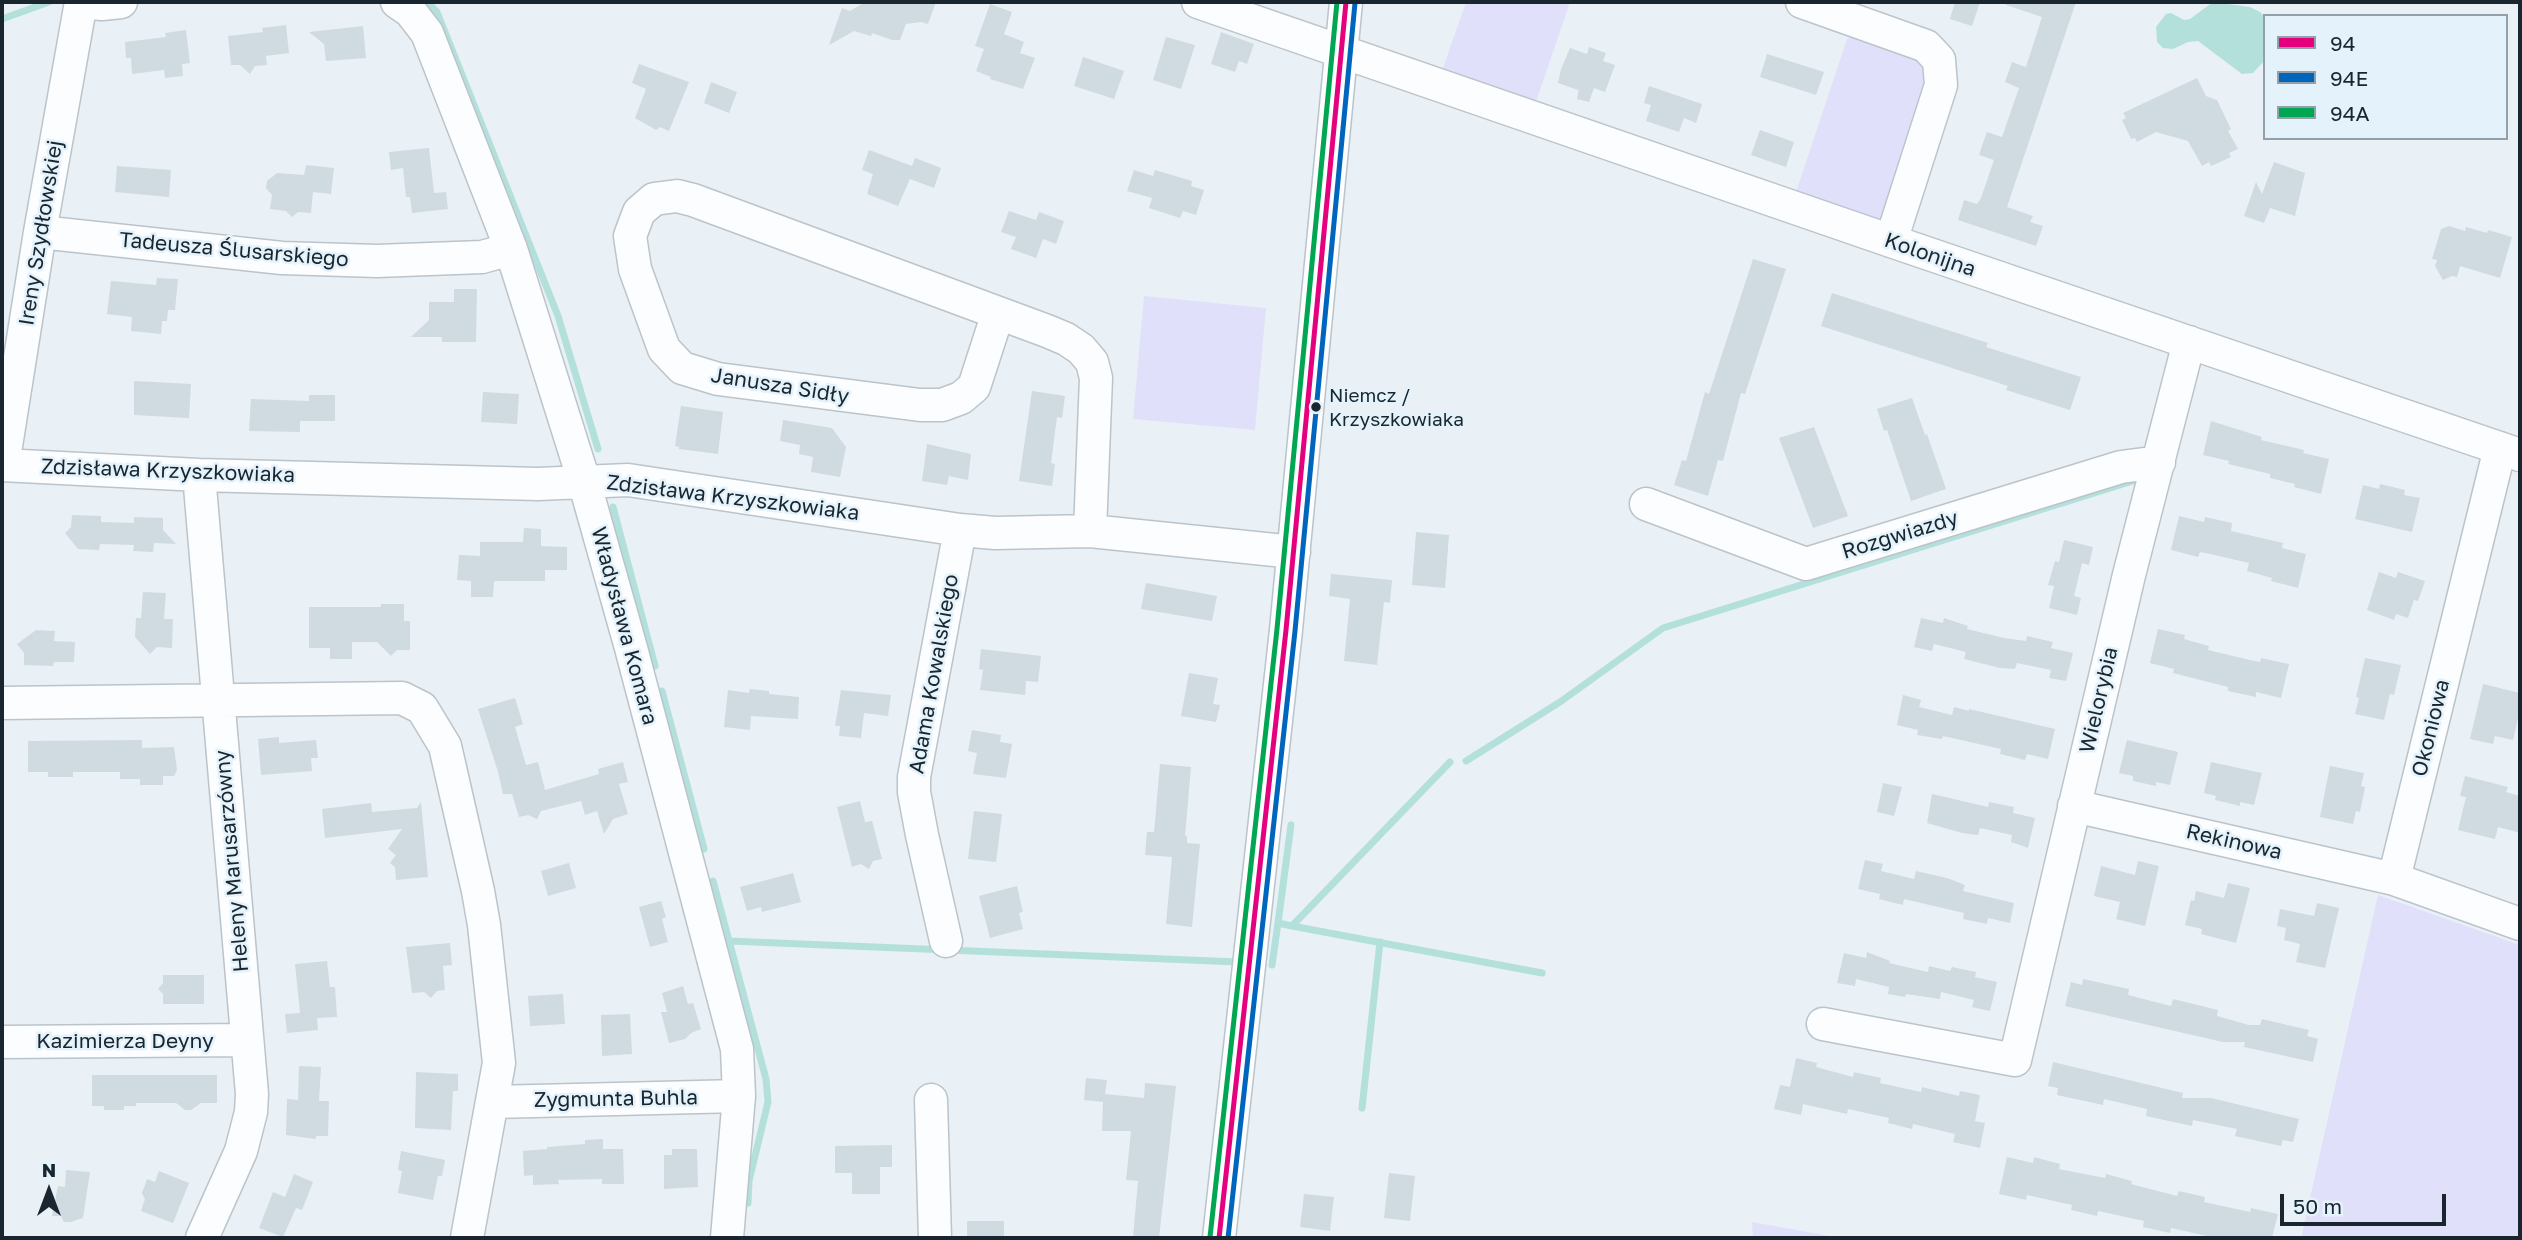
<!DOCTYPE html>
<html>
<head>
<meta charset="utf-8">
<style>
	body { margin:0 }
	#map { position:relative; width:2522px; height:1240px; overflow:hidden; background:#e9f1f6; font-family:"Golos Text",sans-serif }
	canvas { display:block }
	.frame { position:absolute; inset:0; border:4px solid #19262f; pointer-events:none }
	.legend { position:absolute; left:2263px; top:14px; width:245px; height:126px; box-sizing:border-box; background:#e4f2fb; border:2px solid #93a0a9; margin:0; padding:9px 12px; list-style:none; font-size:21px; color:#19262f }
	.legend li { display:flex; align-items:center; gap:14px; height:35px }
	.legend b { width:35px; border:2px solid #93a0a9 }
	.north { position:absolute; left:14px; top:1156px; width:70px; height:70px; -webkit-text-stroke:5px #e4f2fb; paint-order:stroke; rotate:0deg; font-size:19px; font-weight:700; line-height:28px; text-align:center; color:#19262f }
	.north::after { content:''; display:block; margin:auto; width:24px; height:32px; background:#19262f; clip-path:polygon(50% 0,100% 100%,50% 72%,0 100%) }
	.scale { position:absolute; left:2280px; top:1194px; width:166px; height:32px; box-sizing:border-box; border:4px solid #19262f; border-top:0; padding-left:9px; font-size:21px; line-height:24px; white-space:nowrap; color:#19262f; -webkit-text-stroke:5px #e4f2fb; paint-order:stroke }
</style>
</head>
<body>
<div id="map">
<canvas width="2522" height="1240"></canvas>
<div class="frame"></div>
<ul class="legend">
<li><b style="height:9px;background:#e5007d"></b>94</li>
<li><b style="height:9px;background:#0065bd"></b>94E</li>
<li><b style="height:9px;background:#00a651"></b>94A</li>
</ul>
<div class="north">N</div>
<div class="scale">50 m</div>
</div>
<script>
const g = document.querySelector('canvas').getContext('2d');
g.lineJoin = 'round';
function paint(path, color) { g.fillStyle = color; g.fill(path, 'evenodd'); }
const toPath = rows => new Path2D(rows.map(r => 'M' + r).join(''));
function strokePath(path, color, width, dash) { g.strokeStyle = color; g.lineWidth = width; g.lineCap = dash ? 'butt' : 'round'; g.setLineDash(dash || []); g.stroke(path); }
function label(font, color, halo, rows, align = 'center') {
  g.font = font + ' "Golos Text",sans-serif'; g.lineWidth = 5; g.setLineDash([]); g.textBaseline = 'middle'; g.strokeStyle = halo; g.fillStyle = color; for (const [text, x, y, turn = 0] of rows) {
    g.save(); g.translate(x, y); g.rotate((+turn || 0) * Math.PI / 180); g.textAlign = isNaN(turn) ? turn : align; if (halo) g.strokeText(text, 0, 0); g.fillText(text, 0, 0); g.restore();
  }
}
const green = toPath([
	[1466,2,1570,2,1536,102,1442,71],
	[1855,35,1919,57,1929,71,1887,219,1880,221,1796,192,1847,39],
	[1144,296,1266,308,1255,430,1133,419],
	[2378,895,2520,945,2520,1238,2301,1238],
	[1752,1222,1841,1238,1753,1238]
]);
const water = toPath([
	[2213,2,2250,7,2260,12,2265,17,2265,60,2253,73,2242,74,2198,41,2188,42,2173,49,2163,48,2157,42,2156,27,2166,14,2171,13,2184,20,2190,19]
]);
const stream = toPath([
	[427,2,437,12,558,316,598,449],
	[2,19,49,2],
	[613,507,655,666],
	[662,691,704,849],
	[1466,761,1560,702,1663,628,2136,480],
	[713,881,766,1079,768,1102,749,1181,748,1203],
	[1278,923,1291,825],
	[1292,926,1542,973],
	[729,941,1238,962],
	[1272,965,1278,923,1292,926,1450,762],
	[1362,1108,1380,942]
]);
const building = toPath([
	[865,2,936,2,928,24,921,22,906,24,900,40,892,40,872,33,871,36,854,31,829,45,842,8,850,11],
	[1955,2,1980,2,1972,26,1950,19],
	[2006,2,2076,2,2007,207,2033,216,2030,222,2043,226,2036,246,1958,220,1964,200,1977,204,1981,198,1994,160,1979,155,1983,143,1987,132,2002,137,2019,88,2005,82,2012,62,2026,67,2042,17,2006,5],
	[990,4,1012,12,1004,34,1024,42,1020,53,1035,58,1023,89,990,79,991,77,976,71,984,49,975,46],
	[286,25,289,53,266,56,267,65,255,66,250,74,240,65,231,65,228,36,263,32,262,28],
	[363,26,366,58,326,61,324,44,309,32],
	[186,30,190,63,182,64,183,76,165,78,164,70,132,74,131,58,126,58,125,42,166,37,165,33],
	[1221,32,1254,44,1247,64,1239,61,1235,72,1211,64],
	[1166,37,1195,45,1181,89,1153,80],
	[1589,47,1606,53,1603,61,1615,65,1605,92,1594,88,1589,102,1577,99,1579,87,1578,90,1558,83,1561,69,1570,48,1587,54],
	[1767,54,1824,72,1816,95,1760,77],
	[1083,57,1124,71,1114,99,1074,86],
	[639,64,689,82,669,131,660,127,656,130,635,118,646,89,632,83],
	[2197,78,2206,96,2217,100,2231,129,2228,131,2238,149,2229,153,2231,157,2211,166,2209,162,2202,166,2188,141,2156,132,2137,142,2135,138,2131,139,2122,120,2126,118,2123,113],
	[711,82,737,92,729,113,704,103],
	[1649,86,1702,104,1696,123,1684,118,1679,132,1646,121,1651,105,1644,103],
	[1760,130,1794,142,1786,167,1751,155],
	[429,148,434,193,446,192,448,209,412,213,410,197,406,197,403,168,391,170,389,152],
	[869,150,912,166,915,158,941,168,934,188,910,179,898,206,867,194,873,174,862,170],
	[2274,162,2305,173,2295,216,2270,208,2264,223,2244,216,2256,182,2262,194],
	[306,165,334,168,331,194,313,192,311,213,298,212,292,217,286,211,270,209,272,195,266,188,267,181,277,173,304,175],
	[117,166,171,170,169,197,115,192],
	[1134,170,1153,176,1155,170,1192,181,1191,186,1204,190,1196,215,1183,211,1180,218,1149,208,1152,198,1127,191],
	[1009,211,1036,220,1039,212,1064,221,1056,244,1043,239,1036,258,1011,249,1016,237,1001,232],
	[2449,226,2465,231,2466,227,2487,233,2488,230,2512,237,2500,278,2460,266,2457,277,2452,276,2443,280,2435,266,2437,260,2432,259,2441,229],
	[1753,259,1786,269,1745,394,1741,393,1723,461,1718,460,1708,496,1674,485,1682,460,1686,461,1705,392,1709,394],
	[157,278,178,279,175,310,168,310,167,321,162,321,161,334,131,331,132,317,107,314,111,281,156,285],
	[454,289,477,289,476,342,442,342,442,337,411,337,429,320,429,302,454,302],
	[1832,293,1988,343,1986,347,2081,377,2070,410,2006,390,2008,386,1821,326],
	[134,381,191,384,189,418,134,415],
	[1032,391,1065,396,1062,418,1057,417,1051,463,1055,464,1052,486,1019,481],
	[483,392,519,394,517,424,481,422],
	[309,395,335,395,335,421,300,421,300,432,249,431,251,399,309,401],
	[1912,398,1925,435,1927,434,1946,489,1911,501,1887,430,1884,431,1877,409],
	[681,406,723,412,718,454,679,449,679,447,675,446],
	[783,420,832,428,846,447,840,477,811,472,813,457,799,454,800,445,780,441],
	[2211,421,2262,437,2261,440,2304,450,2303,453,2329,459,2321,494,2294,487,2295,484,2270,478,2270,474,2228,464,2229,461,2203,455],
	[1814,427,1848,516,1813,528,1779,438],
	[927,444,971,454,968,480,949,476,947,485,922,481],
	[2380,484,2405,490,2404,495,2420,498,2412,532,2355,519,2363,485,2379,489],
	[72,515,101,516,101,522,134,523,134,517,163,518,163,530,176,544,154,543,153,552,133,551,134,545,100,544,99,550,78,549,65,533,71,527],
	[2179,516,2204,522,2205,517,2232,523,2231,531,2283,543,2282,548,2306,554,2298,588,2271,581,2272,578,2247,571,2249,563,2210,554,2200,552,2198,557,2171,550],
	[524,528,541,529,541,546,567,547,567,570,545,570,545,581,496,581,494,582,493,597,471,597,471,581,457,580,459,555,480,556,480,542,523,542],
	[1416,532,1449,535,1445,588,1412,585],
	[2064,540,2093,547,2089,565,2082,563,2074,596,2081,598,2077,615,2049,608,2054,586,2048,585,2055,561,2059,562],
	[2379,572,2396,578,2398,572,2425,581,2418,601,2414,600,2408,618,2396,614,2394,620,2367,610],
	[1331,574,1392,580,1390,603,1384,602,1377,665,1344,661,1350,599,1329,596],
	[1146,583,1217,596,1212,621,1141,609],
	[143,592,166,593,164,619,173,619,172,648,157,647,150,654,135,637,136,618,141,618],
	[381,604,404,604,404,621,410,621,410,650,397,650,391,656,377,642,352,642,352,659,330,659,330,648,309,648,309,607,381,607],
	[1921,618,1943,623,1944,618,1968,626,1967,629,2004,638,2026,641,2027,636,2053,642,2051,648,2073,653,2066,681,2049,678,2051,670,2017,663,2015,669,2000,668,1964,659,1966,652,1934,644,1932,651,1914,647],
	[2158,629,2185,635,2184,639,2209,646,2208,650,2250,660,2260,662,2261,658,2289,664,2281,698,2256,692,2256,697,2228,691,2228,687,2173,673,2174,669,2150,663],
	[36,630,55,631,54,641,75,642,74,662,54,662,53,666,24,665,24,653,17,644],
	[981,649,1041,656,1038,682,1026,681,1025,695,980,690,983,670,979,669],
	[2365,658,2401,665,2394,695,2390,694,2384,720,2355,714,2359,698,2356,697],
	[1189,673,1218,678,1213,704,1220,705,1216,722,1181,716],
	[2483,684,2520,693,2520,719,2518,718,2513,740,2495,736,2493,744,2470,739],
	[750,689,769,691,769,694,799,697,798,719,751,716,750,730,724,727,728,690,749,693],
	[841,690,891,695,888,716,864,713,861,738,839,736,840,726,835,726],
	[1903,695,1921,700,1919,707,1952,715,1954,707,1969,711,1969,709,2055,729,2048,759,2027,754,2025,760,2000,754,2001,749,1943,736,1942,739,1917,735,1918,730,1897,725],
	[515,698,523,724,515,727,526,765,538,762,545,790,599,774,598,769,623,762,628,782,619,784,628,814,613,819,604,834,597,811,585,815,581,801,541,811,537,819,528,815,519,817,512,794,503,794,498,772,478,709],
	[972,730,1001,735,1000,742,1012,744,1006,778,973,774,977,753,968,751],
	[279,737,279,743,316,740,318,758,311,758,312,771,261,775,258,739],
	[142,740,142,748,174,747,177,770,174,776,163,776,163,785,140,785,140,779,120,779,120,772,73,772,73,777,48,777,48,772,28,772,28,741],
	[2127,740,2178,752,2170,785,2156,782,2156,786,2133,781,2133,776,2119,773],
	[2211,762,2262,773,2254,805,2240,802,2240,806,2228,803,2215,800,2216,796,2204,793],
	[1160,764,1191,767,1185,836,1187,836,1187,843,1200,844,1192,927,1166,924,1172,857,1145,855,1147,832,1154,832],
	[2330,766,2364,773,2361,786,2365,787,2360,812,2356,811,2353,824,2320,817],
	[2465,776,2508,787,2506,792,2520,796,2520,833,2498,827,2495,839,2458,830,2466,797,2460,796],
	[1883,783,1902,787,1894,816,1877,812],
	[1932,794,1988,807,1989,802,2014,807,2013,813,2035,818,2028,848,2011,842,2012,835,1980,828,1978,835,1962,833,1927,823],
	[860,801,865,822,872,821,882,859,873,861,869,869,861,864,852,867,837,807],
	[421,802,428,877,396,880,395,867,390,863,396,855,388,849,402,829,325,838,322,809,371,803,372,812,417,808],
	[974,811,1002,814,996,862,968,859],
	[1865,860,1883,864,1881,871,1914,879,1916,871,1947,878,1965,885,1963,891,2014,903,2010,923,1988,918,1987,924,1963,919,1964,913,1904,899,1903,905,1879,899,1880,894,1858,889],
	[2138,861,2159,866,2145,926,2116,919,2120,902,2094,896,2101,866,2135,875],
	[569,863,576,888,548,896,541,871],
	[793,873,801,902,762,912,761,907,747,911,740,887],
	[2228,883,2250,888,2236,943,2201,934,2202,929,2185,925,2191,900,2194,901,2196,891,2224,898],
	[1017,886,1023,912,1019,913,1023,929,990,938,979,896],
	[661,901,666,917,662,919,668,942,650,947,639,907],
	[2317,903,2339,908,2325,968,2296,962,2300,944,2284,940,2286,928,2277,926,2280,909,2314,916],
	[450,943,452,965,443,966,445,990,437,991,431,998,424,992,412,993,406,947],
	[1867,952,1890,961,1889,963,1928,972,1929,966,1950,971,1952,967,1976,972,1975,977,1997,982,1990,1011,1972,1007,1974,1000,1941,992,1940,999,1906,994,1905,997,1888,994,1889,987,1856,979,1855,986,1837,983,1844,953,1866,958],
	[327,961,330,987,335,987,337,1017,317,1018,318,1030,287,1033,285,1014,300,1013,295,964],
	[163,975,204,975,204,1004,163,1004,163,994,158,989,163,983],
	[2083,979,2129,989,2128,995,2171,1006,2173,999,2218,1010,2217,1016,2249,1025,2260,1025,2262,1019,2309,1030,2307,1036,2318,1039,2313,1062,2244,1047,2245,1042,2223,1042,2065,1006,2071,982,2082,985],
	[683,986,688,1004,693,1003,701,1029,691,1033,685,1039,669,1043,661,1012,667,1012,662,993],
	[563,994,565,1024,530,1026,528,996],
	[630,1014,632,1054,602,1056,601,1015],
	[1796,1058,1817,1063,1816,1067,1853,1077,1854,1072,1881,1078,1880,1083,1921,1092,1922,1087,1959,1096,1960,1091,1980,1095,1975,1121,1985,1123,1980,1148,1953,1142,1955,1134,1913,1124,1912,1129,1888,1123,1889,1118,1848,1109,1847,1114,1803,1104,1801,1115,1774,1109,1780,1085,1790,1087],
	[2053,1062,2183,1093,2182,1098,2211,1098,2299,1119,2293,1142,2283,1140,2281,1146,2235,1136,2237,1129,2193,1120,2192,1126,2146,1116,2147,1109,2104,1099,2103,1105,2057,1095,2058,1088,2048,1086],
	[299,1066,321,1067,319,1101,329,1101,328,1136,316,1136,316,1139,286,1135,287,1099,298,1100],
	[416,1072,458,1074,458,1091,453,1091,451,1130,415,1128],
	[92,1075,217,1075,217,1103,201,1103,191,1110,185,1110,176,1103,136,1103,136,1106,124,1106,124,1110,104,1110,104,1106,92,1106],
	[1086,1078,1107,1080,1105,1094,1144,1098,1145,1083,1176,1086,1159,1238,1133,1238,1138,1181,1126,1180,1131,1131,1102,1131,1103,1102,1084,1100],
	[603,1139,603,1149,623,1149,624,1184,602,1184,602,1179,558,1180,559,1184,533,1185,533,1175,524,1176,523,1151,547,1149,547,1147,585,1144,585,1140],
	[892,1145,892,1167,880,1167,880,1194,852,1194,852,1173,835,1173,835,1146],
	[672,1149,697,1149,698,1187,664,1189,664,1155,672,1155],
	[401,1151,445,1160,442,1176,438,1176,433,1200,398,1193,402,1171,398,1170],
	[2007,1157,2033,1163,2034,1157,2060,1164,2059,1169,2105,1178,2106,1174,2132,1181,2131,1184,2177,1196,2179,1191,2205,1197,2204,1202,2250,1212,2251,1208,2278,1214,2272,1238,2216,1238,2171,1228,2170,1233,2143,1227,2144,1221,2098,1211,2097,1216,2071,1210,2072,1205,2027,1195,2026,1200,1999,1194],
	[66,1170,90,1172,83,1218,71,1222,64,1222,61,1216,52,1216,58,1186,65,1187],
	[159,1171,189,1183,173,1223,141,1211,145,1199,142,1193,147,1179,155,1182],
	[1389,1173,1415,1176,1410,1221,1384,1218],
	[294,1174,313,1182,302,1210,296,1208,283,1237,259,1228,273,1192,285,1197],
	[1304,1194,1334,1197,1330,1231,1300,1227],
	[967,1221,1004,1221,1004,1238,967,1238]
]);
const minor = toPath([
	[84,2,102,4,121,2],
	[397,2,410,11,427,33,511,249,584,481,631,648,737,1049,739,1096,727,1238],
	[1198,2,1891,241,2520,455],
	[1802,2,1926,46,1939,60,1941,85,1891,241],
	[40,232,282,258,377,261,482,257,511,249],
	[998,313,974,387,961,398,942,405,920,405,718,379,682,368,664,349,635,269,630,236,639,212,654,199,677,196,693,200,1047,331,1066,339,1081,349,1092,362,1096,378,1090,531],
	[2500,448,2394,879,2520,924],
	[2,465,199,475,538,484,628,480,960,530,995,533,1090,531,1294,552],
	[3,465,40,232,81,2],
	[199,475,252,1094,251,1112,241,1151,202,1238],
	[1646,504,1806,564,2121,467,2159,462],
	[2,703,402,698,422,708,445,746,478,891,484,925,499,1063,467,1238],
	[2074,806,2394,879],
	[946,941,922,835,914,792,914,777,960,530],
	[1823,1024,2015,1060,2129,575,2189,342],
	[2,1042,247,1040],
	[931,1100,935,1238],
	[493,1102,739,1096],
	[1219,1238,1286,630,1346,2]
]);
const bus1 = toPath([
	[1219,1238,1286,630,1346,2]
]);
const bus2 = toPath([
	[1228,1238,1295,631,1355,3]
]);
const bus3 = toPath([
	[1210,1237,1277,629,1337,2]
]);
const markers = [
	[1316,407,6,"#19262f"]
];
const busNames = [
	["Niemcz /",1329,396],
	["Krzyszkowiaka",1329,420]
];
const streetNames = [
	["Ireny Szydłowskiej",41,233,-81],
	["Tadeusza Ślusarskiego",234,250,5],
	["Kolonijna",1930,255,19],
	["Janusza Sidły",780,386,9],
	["Zdzisława Krzyszkowiaka",168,471,2],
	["Zdzisława Krzyszkowiaka",733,498,7],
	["Rozgwiazdy",1900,535,-17],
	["Władysława Komara",624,626,75],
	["Adama Kowalskiego",934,674,-80],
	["Wielorybia",2099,700,-77],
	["Okoniowa",2431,728,-76],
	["Rekinowa",2234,842,13],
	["Heleny Marusarzówny",232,861,-95],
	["Kazimierza Deyny",125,1041],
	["Zygmunta Buhla",616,1099,-1]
];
paint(green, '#e1e0fa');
paint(water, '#b4e0db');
strokePath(stream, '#b4e0db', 7);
paint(building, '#cfdbe0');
strokePath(minor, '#bbc4cb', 35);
strokePath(minor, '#fcfdfe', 32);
strokePath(bus1, '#e5007d', 5);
strokePath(bus2, '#0065bd', 5);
strokePath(bus3, '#00a651', 5);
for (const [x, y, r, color] of markers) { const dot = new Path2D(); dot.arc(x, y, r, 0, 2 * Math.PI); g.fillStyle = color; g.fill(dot); strokePath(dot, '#e4f2fb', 2.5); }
label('19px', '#19262f', '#e4f2fb', busNames, 'left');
label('21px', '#19262f', '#e4f2fb', streetNames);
</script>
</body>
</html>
